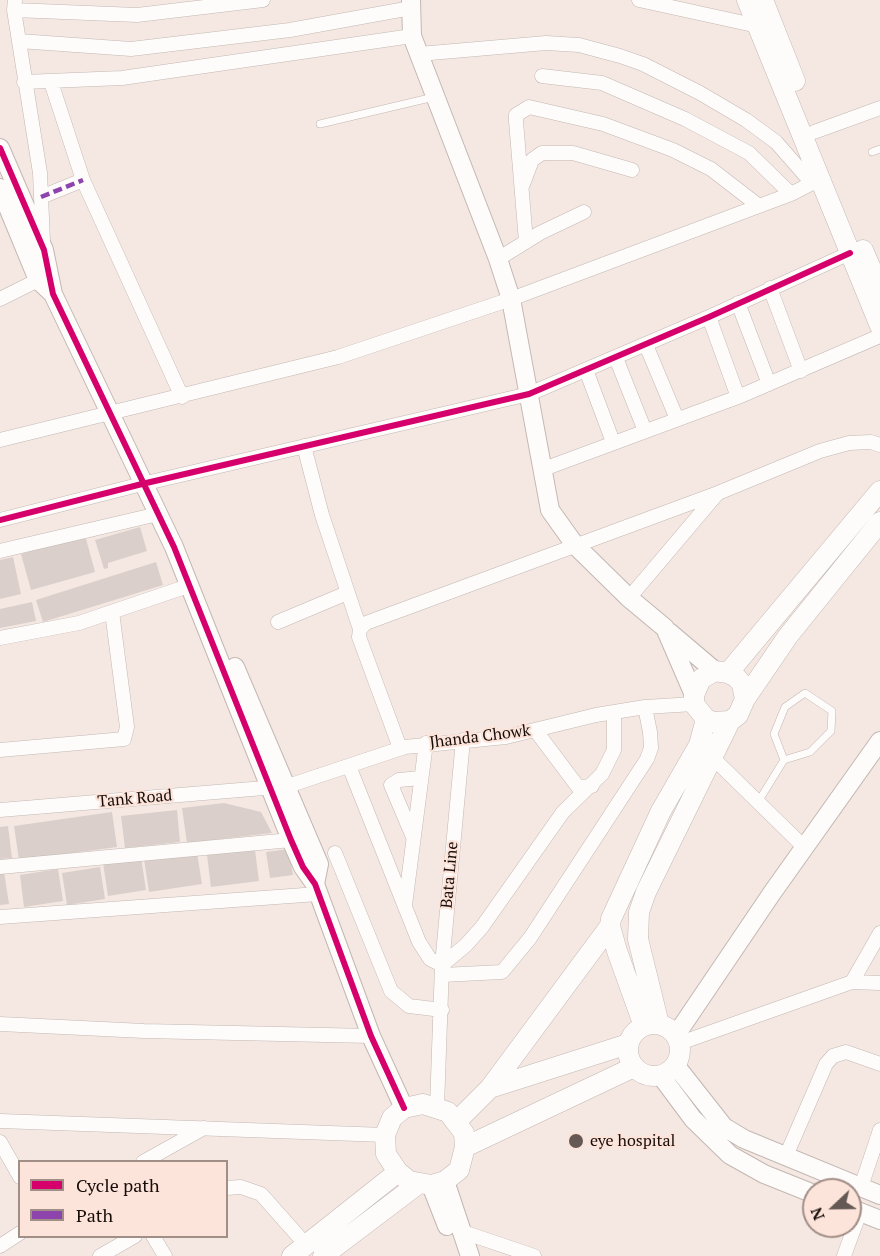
<!DOCTYPE html>
<html>
<head>
<meta charset="utf-8">
<style>
	body { margin:0 }
	#map { position:relative; width:880px; height:1256px; overflow:hidden; background:#f5e8e2; font-family:"PT Serif",serif }
	canvas { display:block }
	.legend { position:absolute; left:18px; top:1160px; width:210px; height:78px; box-sizing:border-box; background:#fde4da; border:2px solid #a18e86; margin:0; padding:8px 10px; list-style:none; font-size:18px; color:#160c08 }
	.legend li { display:flex; align-items:center; gap:12px; height:30px }
	.legend b { width:30px; border:2px solid #a18e86 }
	.north { position:absolute; left:802px; top:1178px; width:60px; height:60px; box-sizing:border-box; background:#fde4da; border:2px solid #a18e86; border-radius:50%; rotate:248deg; font-size:16px; font-weight:700; line-height:24px; text-align:center; color:#160c08 }
	.north::after { content:''; display:block; margin:auto; width:21px; height:27px; background:#645954; clip-path:polygon(50% 0,100% 100%,50% 72%,0 100%) }
</style>
</head>
<body>
<div id="map">
<canvas width="880" height="1256"></canvas>
<ul class="legend">
<li><b style="height:8px;background:#d6006c"></b>Cycle path</li>
<li><b style="height:8px;background:#8e44ad"></b>Path</li>
</ul>
<div class="north">N</div>
</div>
<script>
const g = document.querySelector('canvas').getContext('2d');
g.lineJoin = 'round';
function paint(path, color) { g.fillStyle = color; g.fill(path, 'evenodd'); }
const toPath = rows => new Path2D(rows.map(r => 'M' + r).join(''));
function strokePath(path, color, width, dash) { g.strokeStyle = color; g.lineWidth = width; g.lineCap = dash ? 'butt' : 'round'; g.setLineDash(dash || []); g.stroke(path); }
function label(font, color, halo, rows, align = 'center') {
  g.font = font + ' "PT Serif",serif'; g.lineWidth = 4.5; g.setLineDash([]); g.textBaseline = 'middle'; g.strokeStyle = halo; g.fillStyle = color; for (const [text, x, y, turn = 0] of rows) {
    g.save(); g.translate(x, y); g.rotate((+turn || 0) * Math.PI / 180); g.textAlign = isNaN(turn) ? turn : align; if (halo) g.strokeText(text, 0, 0); g.fillText(text, 0, 0); g.restore();
  }
}
const building = toPath([
	[140,527,147,551,108,563,108,568,104,569,95,540],
	[85,535,95,572,31,590,21,554],
	[13,557,21,594,0,599,0,560],
	[156,562,163,585,43,622,36,600],
	[32,602,36,621,0,628,0,609],
	[224,803,261,812,272,833,187,843,182,808],
	[177,810,180,842,125,848,121,816],
	[112,812,117,847,19,860,14,826],
	[8,826,12,858,0,859,0,827],
	[289,849,293,875,270,878,266,852],
	[255,850,259,881,211,887,207,855],
	[197,853,202,884,149,892,144,859],
	[141,857,146,890,108,896,103,863],
	[100,867,105,899,67,905,62,873],
	[58,869,63,901,24,907,20,875],
	[0,872,4,872,9,904,0,905]
]);
const service = toPath([
	[320,124,434,97],
	[872,152,880,149],
	[758,802,784,760,774,734,785,707,805,693,832,711,831,731,810,752,784,760]
]);
const minor = toPath([
	[15,0,14,10,40,173,43,242],
	[639,0,758,26],
	[14,10,137,15,263,0],
	[19,41,131,49,290,30,411,8],
	[419,54,546,43,579,45,620,56,643,64,700,93,746,120,776,142,811,182],
	[542,76,602,83,685,119,749,153,791,194],
	[24,82,122,78,412,36],
	[51,82,83,180,182,397],
	[814,132,880,108],
	[523,184,532,160,542,153,573,153,632,170],
	[41,197,83,180],
	[526,242,516,121,516,115,529,107,603,124,673,150,711,169,759,206],
	[498,259,540,233,584,212],
	[770,288,801,371],
	[0,299,38,280],
	[738,303,769,384],
	[709,317,738,397],
	[646,345,677,419],
	[616,358,645,431],
	[586,370,613,442],
	[0,440,338,357,511,299,791,194,820,179],
	[304,446,322,515,360,629],
	[541,470,738,397,880,336],
	[0,520,142,484,529,394,709,317,850,253],
	[0,551,158,514],
	[629,598,717,494],
	[278,622,347,593],
	[0,638,79,623,188,586],
	[536,731,578,787,592,786],
	[400,748,359,637,360,629,366,623,718,493,820,451,849,443,871,442,880,445],
	[0,750,124,739,127,727,112,612],
	[713,758,804,847],
	[349,766,419,942,430,959,442,965,466,945,482,927,563,812,602,774,614,750,614,712],
	[0,810,288,786,405,747,506,737,596,715,645,707,694,704],
	[413,837,391,785,399,780,421,778],
	[335,853,391,991,409,1006,442,1010],
	[0,867,291,840],
	[405,905,426,743],
	[0,917,318,894],
	[442,975,502,972,530,938,647,759,651,748,650,732,645,707],
	[852,982,880,933],
	[0,1024,144,1031,371,1036],
	[680,1043,852,982,880,983],
	[437,1107,442,965,463,740],
	[0,1121,385,1135],
	[0,1142,20,1177],
	[786,1156,826,1064,833,1056,846,1052,880,1064],
	[143,1162,204,1128],
	[861,1187,880,1130],
	[226,1188,241,1187,261,1194,307,1246],
	[460,1231,534,1256],
	[153,1236,165,1256],
	[0,1246,20,1233],
	[100,1256,135,1236],
	[844,1256,860,1212]
]);
const tertiary = toPath([
	[411,0,412,36,498,259,511,299,550,510,575,545,629,598,665,628,694,695],
	[0,148,44,250,53,294,174,547,291,840,303,867,315,884,371,1036,404,1108],
	[0,188,38,280,53,294],
	[669,632,715,671],
	[235,667,319,864,315,884],
	[676,1035,772,893,880,741],
	[676,1066,724,1127,744,1139,880,1195],
	[661,1076,693,1119,730,1155,764,1174,814,1194],
	[445,1181,470,1256],
	[431,1185,447,1226],
	[850,1208,880,1220]
]);
const secondary = toPath([
	[747,0,880,326],
	[763,0,795,81],
	[863,250,880,289],
	[728,673,880,491],
	[745,699,742,684,736,677,728,673,715,671,701,679,694,695,694,704,706,719,713,722,730,721,738,715,745,699,788,636,880,522],
	'628 1050a26 26 0 1 1 52 0a26 26 0 1 1-52 0Z',
	[659,1024,638,939,639,912,646,892,730,721],
	[644,1026,617,951,610,926,611,919,661,811,699,745,706,719],
	[490,1088,610,926],
	[423,1104,448,1112,464,1133,465,1147,459,1170,445,1181,431,1185,409,1181,398,1172,386,1154,385,1135,392,1118,404,1108,423,1104],
	[457,1121,490,1088,628,1044],
	[465,1147,634,1067],
	[292,1256,398,1172],
	[323,1256,418,1184]
]);
const quiet = toPath([
	[41,197,83,180]
]);
const cycleway = toPath([
	[0,148,44,250,53,294,174,547,291,840,303,867,315,884,371,1036,404,1108],
	[0,520,142,484,529,394,709,317,850,253]
]);
const markers = [
	[576,1141,8,"#645954"]
];
const streetNames = [
	["Jhanda Chowk",480,737,-7],
	["Tank Road",135,799,-5],
	["Bata Line",450,875,-85]
];
const poiNames = [
	["eye hospital",590,1141]
];
paint(building, '#dacfca');
strokePath(service, '#c2b7b2', 8);
strokePath(minor, '#c2b7b2', 15);
strokePath(tertiary, '#c2b7b2', 20);
strokePath(secondary, '#c2b7b2', 21);
strokePath(service, '#fefcfb', 7);
strokePath(minor, '#fefcfb', 14);
strokePath(tertiary, '#fefcfb', 18);
strokePath(secondary, '#fefcfb', 20);
strokePath(quiet, '#8e44ad', 4.5, [9, 4.5]);
strokePath(cycleway, '#d6006c', 6);
for (const [x, y, r, color] of markers) { const dot = new Path2D(); dot.arc(x, y, r, 0, 2 * Math.PI); g.fillStyle = color; g.fill(dot); strokePath(dot, '#fde4da', 2); }
label('16px', '#160c08', '#fde4da', streetNames);
label('16px', '#160c08', '#fde4da', poiNames, 'left');
</script>
</body>
</html>
